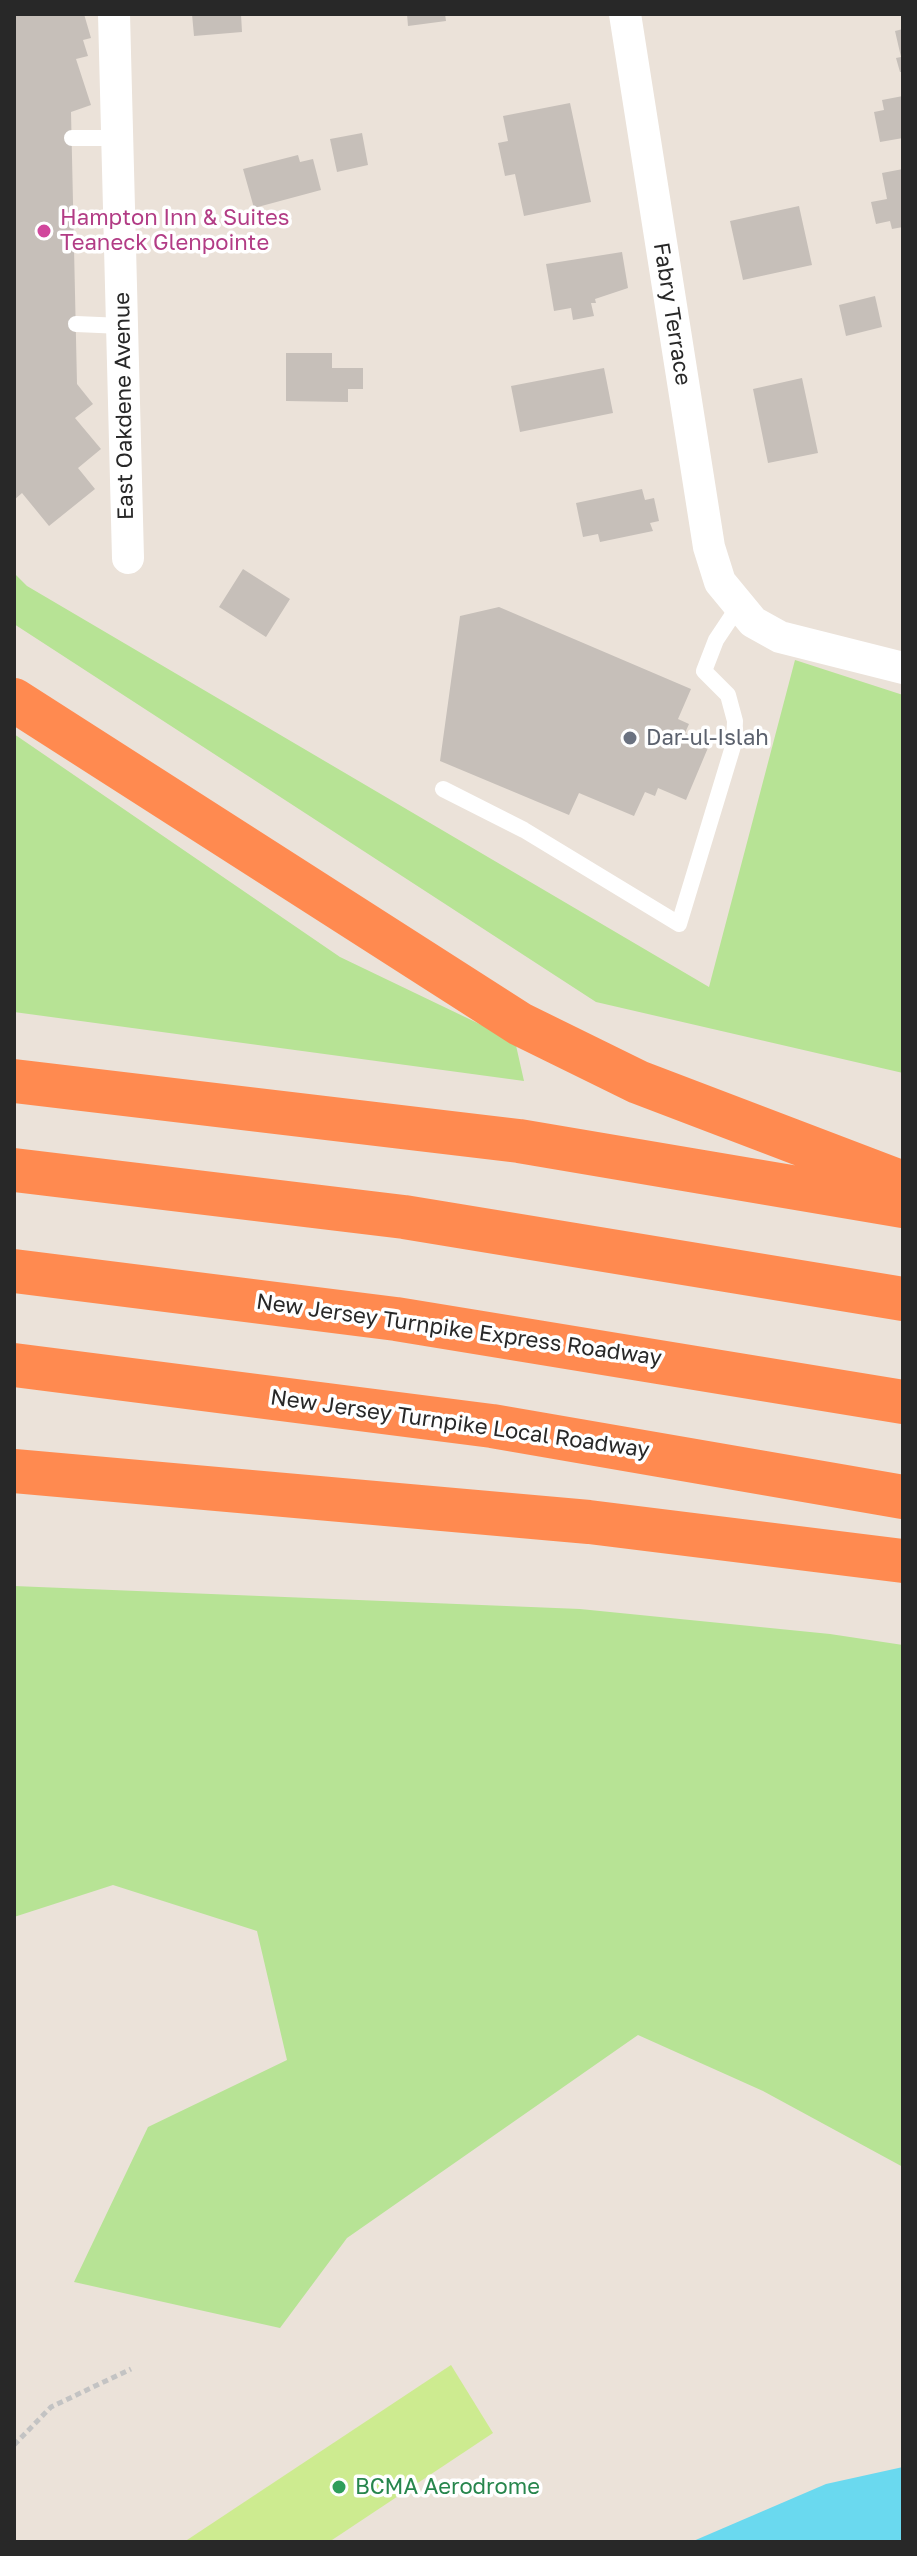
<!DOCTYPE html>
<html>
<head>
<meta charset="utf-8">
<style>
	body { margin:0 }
	#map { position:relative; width:917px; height:2556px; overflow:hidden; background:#ebe2d9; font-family:"Golos Text",sans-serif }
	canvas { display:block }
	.frame { position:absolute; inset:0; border:16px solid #282828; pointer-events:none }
</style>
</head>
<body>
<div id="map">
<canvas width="917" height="2556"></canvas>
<div class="frame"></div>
</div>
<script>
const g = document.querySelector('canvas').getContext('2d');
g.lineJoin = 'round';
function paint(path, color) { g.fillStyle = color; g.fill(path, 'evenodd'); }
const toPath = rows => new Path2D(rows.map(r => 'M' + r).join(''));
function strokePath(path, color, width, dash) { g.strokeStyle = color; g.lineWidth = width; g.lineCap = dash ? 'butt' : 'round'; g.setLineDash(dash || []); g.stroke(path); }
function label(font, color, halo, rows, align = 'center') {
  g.font = font + ' "Golos Text",sans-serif'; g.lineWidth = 7; g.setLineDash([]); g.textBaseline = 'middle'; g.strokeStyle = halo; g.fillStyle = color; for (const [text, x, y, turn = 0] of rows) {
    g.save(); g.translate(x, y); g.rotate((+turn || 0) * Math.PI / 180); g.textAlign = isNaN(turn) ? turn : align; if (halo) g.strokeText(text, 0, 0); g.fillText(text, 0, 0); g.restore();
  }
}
const green = toPath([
	[14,573,27,586,709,987,795,660,903,695,903,1073,596,1002,14,624],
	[14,734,340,957,515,1041,524,1081,14,1012],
	[14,1586,580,1609,830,1634,903,1645,903,2167,763,2091,638,2035,347,2238,280,2328,74,2282,148,2127,287,2060,257,1931,113,1885,14,1917]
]);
const pitch = toPath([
	[451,2365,493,2433,329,2542,184,2542]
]);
const water = toPath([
	[903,2467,903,2542,691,2542,826,2484]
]);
const building = toPath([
	[14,14,84,14,91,38,83,40,88,56,76,59,91,105,71,112,77,384,93,404,75,418,101,449,78,468,95,489,49,526,22,493,14,500],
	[192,14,241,14,242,32,194,36],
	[407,14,445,14,446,21,408,26],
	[903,29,903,72,900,72,896,58,901,57,895,31],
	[903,96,903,138,880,142,874,112,884,110,882,100],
	[570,103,591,202,524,216,515,174,505,176,498,143,508,141,503,116],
	[362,133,368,165,337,172,330,139],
	[298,155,300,162,313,159,321,190,254,208,243,169],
	[903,169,903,227,892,229,890,221,876,224,871,202,887,199,882,173],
	[799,206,812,265,743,280,730,221],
	[622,252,628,288,595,299,596,303,591,303,594,316,573,320,571,308,554,311,546,264],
	[875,296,882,327,846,336,839,305],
	[286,353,332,353,332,368,363,368,363,389,348,389,348,402,286,401],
	[604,368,613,413,520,432,511,386],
	[802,378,818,453,768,463,753,389],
	[642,489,645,500,654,498,659,521,650,523,653,531,600,542,598,534,583,537,576,503],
	[243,569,290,599,266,637,219,607],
	[499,607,691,689,678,719,689,724,685,733,710,743,686,800,658,788,655,796,645,792,634,816,579,793,569,815,440,761,460,616]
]);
const path = toPath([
	[14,2445,51,2407,131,2369]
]);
const lane = toPath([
	[72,138,117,138],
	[76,324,122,326],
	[443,789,524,830,679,924,734,743,735,721,728,695,704,671,716,640,738,607]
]);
const street = toPath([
	[114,14,128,558],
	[625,14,709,547,720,582,753,622,780,637,903,668]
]);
const highway = toPath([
	[14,700,520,1024,638,1082,903,1183],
	[14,1081,519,1141,903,1206],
	[14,1170,404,1217,903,1299],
	[14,1271,396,1319,903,1402],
	[14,1365,492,1426,903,1497],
	[14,1471,589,1522,903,1561]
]);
const markers = [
	[44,231,8,"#d1479c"],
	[630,738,8,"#6b7280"],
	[339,2487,8,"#2e9e5b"]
];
const hotelNames = [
	["Hampton Inn & Suites",60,218],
	["Teaneck Glenpointe",60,243]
];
const streetNames = [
	["Fabry Terrace",672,314,81],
	["East Oakdene Avenue",124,406,-91],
	["New Jersey Turnpike Express Roadway",459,1330,8],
	["New Jersey Turnpike Local Roadway",460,1424,8]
];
const worshipNames = [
	["Dar-ul-Islah",646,738]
];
const leisureNames = [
	["BCMA Aerodrome",355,2487]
];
paint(green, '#b7e395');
paint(pitch, '#cdeb90');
paint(water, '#6ad9ef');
paint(building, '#c6bfb9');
strokePath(path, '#c3c3c3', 5, [6, 4]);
strokePath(lane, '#fff', 16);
strokePath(street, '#fff', 32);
strokePath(highway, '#ff8a50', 44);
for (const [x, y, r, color] of markers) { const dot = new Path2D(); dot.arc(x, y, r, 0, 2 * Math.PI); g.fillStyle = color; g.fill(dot); strokePath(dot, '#fff', 3); }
label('22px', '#b23c85', '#fff', hotelNames, 'left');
label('22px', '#282828', '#fff', streetNames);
label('22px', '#5b616d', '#fff', worshipNames, 'left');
label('22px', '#27864d', '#fff', leisureNames, 'left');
</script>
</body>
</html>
